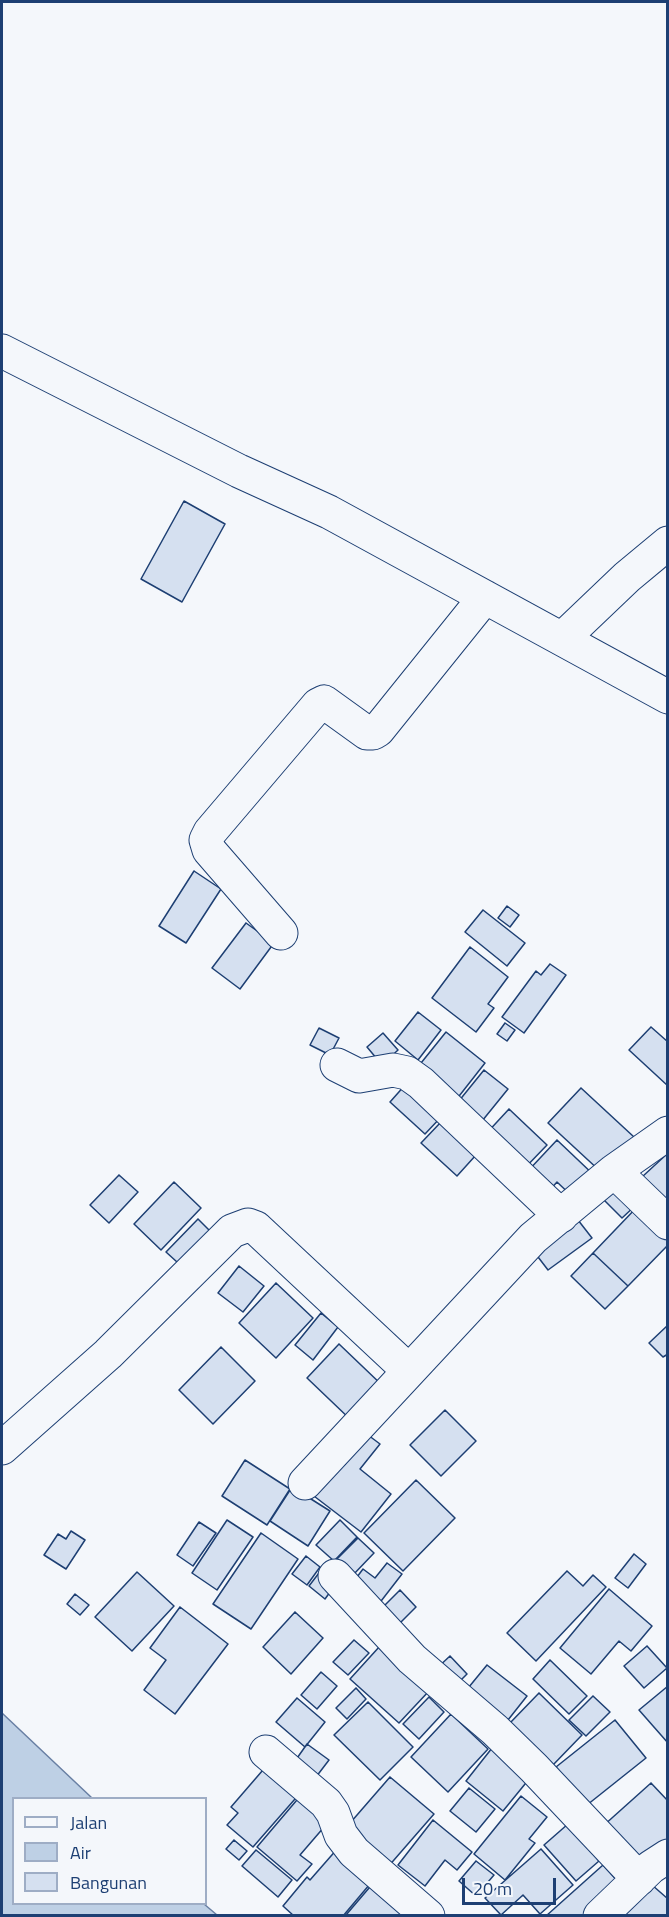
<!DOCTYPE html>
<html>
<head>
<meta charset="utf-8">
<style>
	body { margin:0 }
	#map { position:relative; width:669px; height:1917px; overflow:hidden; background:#f4f7fb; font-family:"Titillium Web",sans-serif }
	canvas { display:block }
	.frame { position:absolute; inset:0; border:3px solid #1d3f73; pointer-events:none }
	.legend { position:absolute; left:12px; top:1797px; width:195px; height:108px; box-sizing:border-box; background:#f4f7fb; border:2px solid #9eadc5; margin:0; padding:8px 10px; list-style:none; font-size:18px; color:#1d3f73 }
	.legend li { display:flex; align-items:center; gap:12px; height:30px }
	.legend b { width:30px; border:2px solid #9eadc5 }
	.scale { position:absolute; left:462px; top:1878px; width:94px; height:27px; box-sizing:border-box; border:3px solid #1d3f73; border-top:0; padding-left:8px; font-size:18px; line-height:21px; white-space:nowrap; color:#1d3f73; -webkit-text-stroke:4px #f4f7fb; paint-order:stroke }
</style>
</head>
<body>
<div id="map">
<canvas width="669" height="1917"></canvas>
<div class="frame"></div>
<ul class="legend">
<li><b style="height:8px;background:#f4f7fb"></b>Jalan</li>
<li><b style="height:16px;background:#bed0e5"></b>Air</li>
<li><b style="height:16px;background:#d5e0f0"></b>Bangunan</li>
</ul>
<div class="scale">20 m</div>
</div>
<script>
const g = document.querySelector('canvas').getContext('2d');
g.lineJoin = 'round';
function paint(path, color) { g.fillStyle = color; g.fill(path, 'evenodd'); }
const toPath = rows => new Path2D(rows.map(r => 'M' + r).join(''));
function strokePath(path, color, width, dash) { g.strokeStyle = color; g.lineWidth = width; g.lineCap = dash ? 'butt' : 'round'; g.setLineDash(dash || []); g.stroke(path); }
const water = toPath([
	[2,1713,92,1798,14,1798,14,1904,204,1904,217,1915,2,1915,2,1713]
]);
const building = toPath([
	[184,501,225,524,182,602,141,579,184,501],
	[194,871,221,889,186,943,159,926,194,871],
	[507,906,519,915,510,927,498,918,507,906],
	[483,910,525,943,507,966,465,932,483,910],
	[246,923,274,943,240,989,212,968,246,923],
	[470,947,508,977,488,1004,494,1008,476,1032,432,998,470,947],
	[550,964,566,975,524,1033,502,1017,536,971,541,975,550,964],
	[418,1012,441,1030,418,1060,395,1041,418,1012],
	[505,1023,515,1030,507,1041,497,1034,505,1023],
	[651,1027,668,1042,668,1086,629,1050,651,1027],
	[319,1028,339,1038,330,1055,310,1045,319,1028],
	[446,1032,485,1063,456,1100,417,1068,446,1032],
	[383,1033,398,1050,382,1065,367,1047,383,1033],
	[484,1070,508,1089,478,1126,454,1107,484,1070],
	[406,1084,442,1116,425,1134,390,1102,406,1084],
	[581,1088,634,1137,601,1172,548,1123,581,1088],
	[509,1109,547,1145,521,1172,484,1136,509,1109],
	[441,1122,476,1155,457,1176,421,1143,441,1122],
	[557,1140,597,1178,576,1200,557,1182,547,1193,526,1173,557,1140],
	[668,1153,668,1204,642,1177,668,1153],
	[119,1175,138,1192,109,1223,90,1205,119,1175],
	[174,1182,201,1208,161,1250,134,1224,174,1182],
	[619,1186,637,1204,622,1218,604,1200,619,1186],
	[638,1206,668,1235,668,1245,628,1286,593,1253,638,1206],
	[198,1219,219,1240,188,1272,166,1252,198,1219],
	[578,1220,592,1238,548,1270,535,1253,578,1220],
	[593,1253,628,1286,605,1309,571,1276,593,1253],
	[239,1266,264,1286,243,1312,218,1293,239,1266],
	[276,1283,313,1318,276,1358,239,1323,276,1283],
	[321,1313,338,1327,313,1360,295,1345,321,1313],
	[668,1325,668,1354,663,1357,649,1343,668,1325],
	[339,1344,384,1387,352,1421,307,1378,339,1344],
	[221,1347,255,1381,213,1424,179,1390,221,1347],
	[445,1410,476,1441,441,1476,410,1445,445,1410],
	[360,1429,380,1444,360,1469,391,1494,361,1532,310,1493,360,1429],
	[245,1460,290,1489,267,1525,222,1496,245,1460],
	[416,1480,455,1518,403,1571,364,1533,416,1480],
	[292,1487,330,1511,308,1546,270,1521,292,1487],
	[227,1520,253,1537,217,1590,192,1573,227,1520],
	[340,1520,357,1537,334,1561,316,1545,340,1520],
	[199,1522,216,1533,193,1566,177,1555,199,1522],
	[71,1531,85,1540,66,1569,44,1555,58,1534,66,1539,71,1531],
	[261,1533,298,1559,251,1629,213,1604,261,1533],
	[358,1538,374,1553,352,1576,336,1560,358,1538],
	[634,1554,646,1564,628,1588,615,1578,634,1554],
	[306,1556,320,1567,307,1585,292,1574,306,1556],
	[387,1563,402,1574,378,1605,351,1585,363,1569,375,1578,387,1563],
	[322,1569,338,1581,325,1599,309,1586,322,1569],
	[567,1571,583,1586,593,1575,606,1587,536,1661,507,1633,567,1571],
	[137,1572,174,1606,132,1651,95,1617,137,1572],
	[609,1589,652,1626,631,1651,619,1641,591,1674,560,1648,609,1589],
	[400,1590,416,1607,399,1624,383,1607,400,1590],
	[75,1594,89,1605,80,1615,67,1604,75,1594],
	[180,1607,228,1644,175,1714,144,1690,166,1660,150,1648,180,1607],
	[295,1612,323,1638,291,1674,263,1647,295,1612],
	[354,1640,369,1653,348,1675,333,1662,354,1640],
	[380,1646,429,1691,399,1723,350,1679,380,1646],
	[647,1646,667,1668,644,1688,624,1666,647,1646],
	[450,1656,467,1674,453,1688,436,1669,450,1656],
	[550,1660,587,1696,569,1714,533,1679,550,1660],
	[487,1665,527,1696,504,1725,464,1693,487,1665],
	[321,1672,337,1686,317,1709,301,1695,321,1672],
	[668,1686,668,1743,639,1710,668,1686],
	[356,1688,366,1699,347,1719,336,1708,356,1688],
	[539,1693,582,1735,552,1766,509,1724,539,1693],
	[593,1696,610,1712,586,1736,569,1720,593,1696],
	[429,1697,444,1712,419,1739,403,1724,429,1697],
	[297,1698,325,1722,305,1747,276,1722,297,1698],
	[368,1702,413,1747,380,1780,334,1735,368,1702],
	[451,1714,488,1749,448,1792,411,1757,451,1714],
	[615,1720,646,1758,587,1805,556,1767,615,1720],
	[496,1743,534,1773,503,1811,466,1781,496,1743],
	[307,1744,329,1760,316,1777,295,1761,307,1744],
	[269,1763,302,1791,253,1847,227,1825,238,1813,231,1807,269,1763],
	[390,1777,434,1814,387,1868,344,1830,390,1777],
	[651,1783,668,1801,668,1839,639,1865,603,1826,651,1783],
	[469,1788,495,1809,476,1832,450,1811,469,1788],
	[302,1794,331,1819,300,1855,312,1864,297,1881,257,1847,302,1794],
	[521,1796,547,1817,529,1839,535,1843,505,1880,474,1854,521,1796],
	[433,1820,472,1852,457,1870,445,1860,425,1886,398,1865,433,1820],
	[568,1824,599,1861,576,1881,544,1845,568,1824],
	[234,1840,247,1851,239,1860,226,1849,234,1840],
	[338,1848,375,1878,343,1916,294,1916,283,1906,307,1877,310,1880,338,1848],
	[541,1849,573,1885,540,1914,523,1895,501,1915,485,1898,541,1849],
	[256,1850,292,1880,278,1897,242,1866,256,1850],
	[476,1861,494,1875,476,1896,459,1881,476,1861],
	[603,1865,621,1885,587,1916,546,1916,603,1865],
	[375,1881,414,1916,346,1915,375,1881],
	[652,1885,668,1899,668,1916,622,1916,652,1885]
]);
const minor = toPath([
	[2,351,239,471,329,512,668,697],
	[562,639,627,577,668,543],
	[281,933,209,850,206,840,210,832,318,705,324,702,367,733,373,733,378,730,485,597],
	[337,1065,359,1076,393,1070,407,1073,421,1083,561,1216],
	[614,1171,668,1223],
	[2,1448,108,1354,232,1231,248,1225,256,1228,409,1371],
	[305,1483,533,1238,614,1171,668,1133],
	[335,1576,412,1659,495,1730,534,1768,639,1879],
	[266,1752,326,1803,333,1813,341,1835,354,1852,428,1916],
	[600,1916,651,1867,668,1856]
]);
paint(water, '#bed0e5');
strokePath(water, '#687fa3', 1.5);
paint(building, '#d5e0f0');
strokePath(building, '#1d3f73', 1.5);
strokePath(minor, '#1d3f73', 35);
strokePath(minor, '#f4f7fb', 33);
</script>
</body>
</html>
